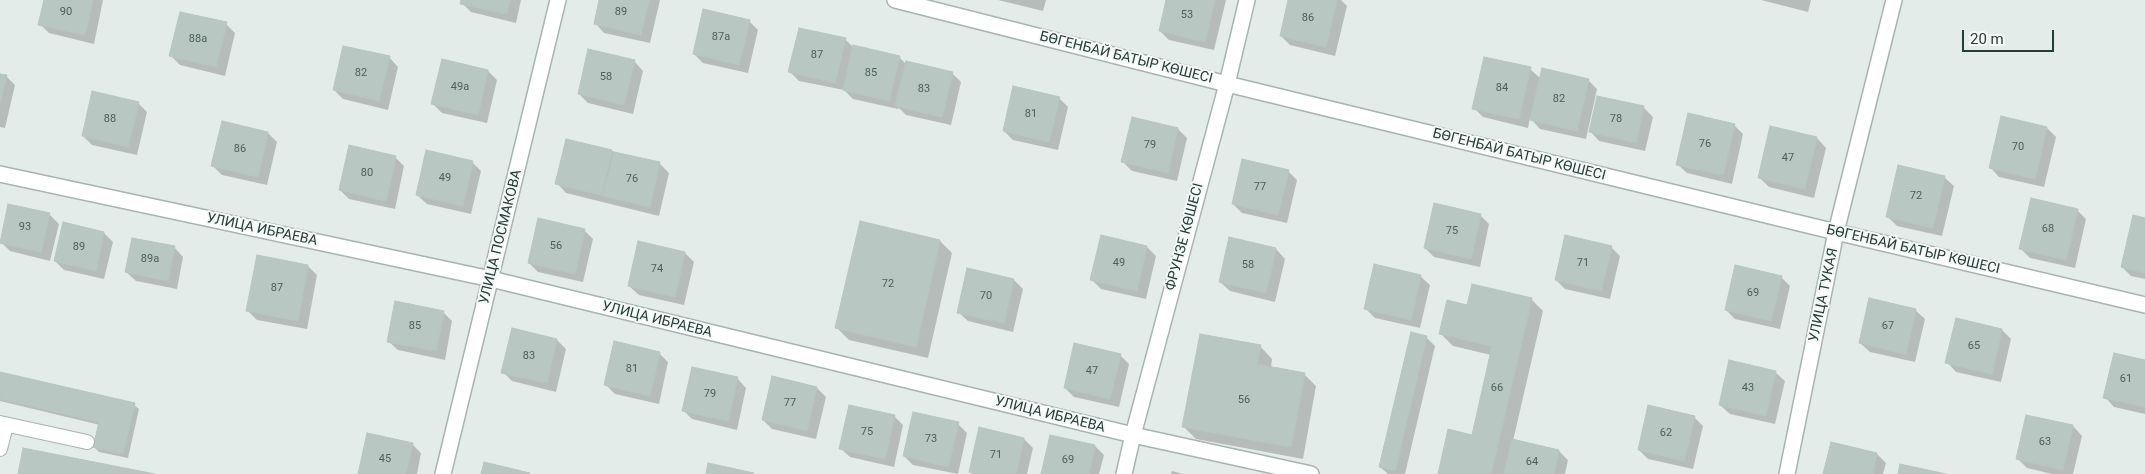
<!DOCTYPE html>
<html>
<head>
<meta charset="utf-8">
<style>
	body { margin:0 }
	#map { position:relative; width:2145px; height:474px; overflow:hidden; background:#e4ece9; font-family:Roboto,sans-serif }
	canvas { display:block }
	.scale { position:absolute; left:1962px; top:30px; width:92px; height:22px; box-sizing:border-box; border:2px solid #253c38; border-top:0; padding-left:6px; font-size:15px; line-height:18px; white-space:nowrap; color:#253c38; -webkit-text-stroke:4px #f4f9f7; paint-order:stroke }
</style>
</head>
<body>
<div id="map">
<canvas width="2145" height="474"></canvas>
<div class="scale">20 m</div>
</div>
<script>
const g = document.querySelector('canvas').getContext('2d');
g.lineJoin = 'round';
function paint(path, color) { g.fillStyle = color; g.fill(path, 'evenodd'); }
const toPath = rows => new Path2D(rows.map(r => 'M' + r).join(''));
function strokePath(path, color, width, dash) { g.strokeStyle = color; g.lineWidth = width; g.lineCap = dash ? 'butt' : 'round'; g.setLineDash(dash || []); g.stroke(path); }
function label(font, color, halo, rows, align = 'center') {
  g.font = font + ' Roboto,sans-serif'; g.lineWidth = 4; g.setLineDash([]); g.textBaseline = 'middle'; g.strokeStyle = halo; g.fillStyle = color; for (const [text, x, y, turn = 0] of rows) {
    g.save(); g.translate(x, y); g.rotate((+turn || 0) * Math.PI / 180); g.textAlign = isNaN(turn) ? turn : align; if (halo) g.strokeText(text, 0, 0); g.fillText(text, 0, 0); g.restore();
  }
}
const shadow = toPath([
	[45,0,103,0,94,44,49,33,40,24],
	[462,0,521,0,516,23,471,12,462,3],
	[601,0,660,0,650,43,604,33,595,23],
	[998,0,1046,0,1043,11],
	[1167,0,1226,0,1214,50,1169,40,1160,31],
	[1289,0,1341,0,1347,6,1335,56,1290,45,1281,36],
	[1761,0,1811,0,1808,12],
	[749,21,758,30,748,73,703,63,694,54],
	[226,24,235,33,225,76,180,65,171,56],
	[845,39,854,48,899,57,906,64,952,73,961,82,951,125,906,115,899,108,898,109,853,99,844,90,799,81,790,72],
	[389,57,398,67,388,110,343,99,334,90],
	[443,61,488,71,497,80,487,123,442,113,433,104],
	[634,61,643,71,633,114,588,103,579,94],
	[1530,69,1541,79,1588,80,1597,89,1586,139,1540,129,1530,118,1528,128,1483,117,1474,108],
	[0,75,6,76,15,85,5,128,0,127],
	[1059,98,1068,107,1058,150,1013,140,1004,131],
	[138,103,147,112,137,155,92,145,83,136],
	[1643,107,1653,117,1645,151,1599,141,1590,131],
	[2002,117,2047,128,2056,137,2044,187,1999,177,1990,167],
	[223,123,268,133,277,142,267,185,222,175,213,166],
	[1734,125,1743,134,1732,184,1687,173,1677,164],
	[1178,129,1187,138,1177,181,1132,171,1123,162],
	[1817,138,1826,148,1814,198,1769,187,1760,178],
	[612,151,660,164,669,173,659,216,566,193,557,183],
	[395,157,404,166,395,209,349,199,340,190],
	[472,162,481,171,471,214,427,204,417,195],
	[1288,171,1297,180,1287,223,1242,213,1233,204],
	[1944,177,1954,186,1942,236,1897,226,1888,217],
	[2077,210,2086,219,2075,268,2030,258,2021,249],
	[49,214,59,224,50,261,10,251,1,242],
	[1480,215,1489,224,1480,267,1434,257,1425,248],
	[2145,220,2145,279,2131,276,2122,267],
	[64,224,104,233,113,242,104,279,64,270,55,261],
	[584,230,593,239,583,282,538,272,529,263],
	[940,241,952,253,928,358,849,340,837,328],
	[174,247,183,257,177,289,136,281,126,272],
	[1147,247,1156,256,1146,299,1101,289,1092,280],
	[1611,247,1620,256,1610,299,1565,289,1556,280],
	[1276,249,1285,259,1275,302,1230,291,1220,282],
	[685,253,694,262,684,305,639,295,629,286],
	[308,266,317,275,307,329,257,320,248,311],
	[1420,276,1430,285,1420,328,1375,318,1365,308],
	[1781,277,1790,286,1780,329,1735,319,1726,310],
	[1014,280,1023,289,1013,332,968,321,958,312],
	[1531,299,1543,311,1513,441,1559,451,1568,460,1565,474,1439,474,1473,436,1491,355,1453,346,1441,334,1468,306],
	[1915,310,1925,319,1915,362,1870,352,1860,343],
	[443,312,452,321,445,360,398,350,388,341],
	[1957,319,2002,330,2011,339,2001,382,1956,372,1947,362],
	[1426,337,1435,346,1405,474,1388,474,1380,467],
	[557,340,566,349,556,392,512,381,503,372],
	[1260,346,1272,359,1271,368,1304,374,1316,386,1303,459,1196,439,1184,427],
	[659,353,668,362,659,404,615,394,606,385],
	[1120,355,1129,364,1119,407,1074,397,1065,388],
	[2145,361,2145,414,2114,407,2105,397],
	[1775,372,1785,381,1775,424,1730,414,1720,405],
	[0,373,134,405,139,409,128,458,99,452,94,447,100,425,0,401],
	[737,378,746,388,737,430,692,419,683,410],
	[817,388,826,397,816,439,772,429,763,420],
	[894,416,903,425,894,467,850,457,840,448],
	[1694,417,1703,426,1693,469,1648,459,1639,450],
	[958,424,967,433,958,474,913,465,904,456],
	[2073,426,2082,436,2073,474,2052,474,2027,468,2018,459],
	[1024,439,1033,448,1027,474,973,474,970,471],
	[412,444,421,453,417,474,359,474],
	[1095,446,1104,455,1099,474,1042,474],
	[1877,454,1886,463,1883,474,1825,474],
	[1172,471,1183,474,1171,474]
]);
const building = toPath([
	[44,0,93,0,85,35,38,25,44,0],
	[461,0,510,0,507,14,460,4,461,0],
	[599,0,649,0,641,35,594,24,599,0],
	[1166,0,1215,0,1205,42,1159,31,1166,0],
	[1288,0,1337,0,1326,47,1280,36,1288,0],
	[703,9,750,20,739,65,693,54,703,9],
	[180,12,227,22,216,67,169,56,180,12],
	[799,28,846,38,835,83,788,72,799,28],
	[853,45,900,56,889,101,843,90,853,45],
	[343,46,390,56,379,101,333,90,343,46],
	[588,49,635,60,624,105,578,94,588,49],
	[1484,57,1531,67,1519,119,1472,109,1484,57],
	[442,59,488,70,478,115,431,104,442,59],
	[906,61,953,72,942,117,895,106,906,61],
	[1542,68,1589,79,1577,131,1530,120,1542,68],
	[0,74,7,75,0,103,0,74],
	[1013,86,1060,97,1049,142,1003,131,1013,86],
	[92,91,139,102,128,147,82,136,92,91],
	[1597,96,1644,106,1636,143,1589,132,1597,96],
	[1688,113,1735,124,1723,175,1676,165,1688,113],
	[2001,116,2047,127,2035,179,1989,168,2001,116],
	[1132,117,1178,128,1168,173,1121,162,1132,117],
	[222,121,268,132,258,177,211,166,222,121],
	[1770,126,1817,137,1805,189,1758,178,1770,126],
	[566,139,612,150,602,195,555,184,566,139],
	[349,145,396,156,386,201,339,190,349,145],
	[426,150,473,161,463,206,416,195,426,150],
	[614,152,660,162,650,207,603,196,614,152],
	[1242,159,1289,170,1278,215,1232,204,1242,159],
	[1898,165,1945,176,1933,228,1886,217,1898,165],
	[2031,198,2078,209,2066,260,2019,249,2031,198],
	[1434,203,1481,214,1471,259,1424,248,1434,203],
	[8,204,50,213,41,252,0,243,8,204],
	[2133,215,2145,218,2145,273,2121,267,2133,215],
	[538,218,585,229,575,274,528,263,538,218],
	[860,221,940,240,916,347,835,328,860,221],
	[63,222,104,232,96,271,54,261,63,222],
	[1101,235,1147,246,1137,291,1090,280,1101,235],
	[1565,235,1612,246,1601,291,1555,280,1565,235],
	[1229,237,1276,248,1266,293,1219,282,1229,237],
	[132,238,175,246,168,281,125,272,132,238],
	[638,241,685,252,675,297,628,286,638,241],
	[257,255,308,265,298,321,246,311,257,255],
	[1374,264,1421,275,1411,320,1364,309,1374,264],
	[1735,265,1782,276,1771,321,1725,310,1735,265],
	[967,268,1014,279,1004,323,957,313,967,268],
	[1472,284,1532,298,1491,474,1438,474,1448,429,1472,435,1492,346,1439,334,1447,300,1467,305,1472,284],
	[1869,298,1916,309,1906,354,1859,343,1869,298],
	[395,301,444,311,436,351,387,342,395,301],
	[1956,318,2002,329,1992,374,1945,363,1956,318],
	[512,328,557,339,547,383,501,373,512,328],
	[1411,332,1427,336,1395,471,1379,467,1411,332],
	[1200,334,1261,345,1257,364,1305,373,1291,447,1182,427,1200,334],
	[614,341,660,352,650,396,604,385,614,341],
	[1074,343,1121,354,1110,399,1064,388,1074,343],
	[2114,353,2145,360,2145,407,2103,398,2114,353],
	[1729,360,1776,371,1766,416,1719,405,1729,360],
	[692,367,738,377,728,421,682,411,692,367],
	[0,372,135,403,123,454,93,447,99,422,0,399,0,372],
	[772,376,817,387,807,431,762,420,772,376],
	[849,405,895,415,885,459,839,449,849,405],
	[1648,405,1695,416,1684,461,1638,450,1648,405],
	[913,412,959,422,948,467,903,456,913,412],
	[2026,415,2073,425,2063,470,2016,459,2026,415],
	[979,427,1024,438,1016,474,979,474,969,472,979,427],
	[367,433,413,443,406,474,358,474,367,433],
	[1050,435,1095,445,1089,474,1041,474,1050,435],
	[1512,439,1559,450,1554,474,1504,474,1512,439],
	[1831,442,1877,453,1873,474,1823,474,1831,442],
	[23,448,155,474,18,474,23,448],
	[484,462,530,473,529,474,481,474,484,462],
	[708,463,754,473,753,474,706,474,708,463],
	[1900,464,1946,474,1898,474,1900,464]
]);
const lane = toPath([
	[0,423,87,442],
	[0,449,6,425]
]);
const street = toPath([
	[895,0,1227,84,1836,232,2145,305],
	[0,174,491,279,1133,435,1311,474],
	[443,474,558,0],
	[1124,474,1133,435,1227,84,1247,0],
	[1787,474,1836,232,1894,0]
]);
const numberNames = [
	["90",66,12],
	["89",621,12],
	["53",1187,15],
	["86",1308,18],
	["87а",721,37],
	["88а",198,39],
	["87",817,55],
	["82",361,73],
	["85",871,73],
	["58",606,77],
	["49а",460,87],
	["84",1502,88],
	["83",924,89],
	["82",1559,99],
	["81",1031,114],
	["88",110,119],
	["78",1616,119],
	["76",1705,144],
	["79",1150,145],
	["70",2018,147],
	["86",240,149],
	["47",1788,158],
	["80",367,173],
	["49",445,178],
	["76",632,179],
	["77",1260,187],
	["72",1916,196],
	["93",25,227],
	["68",2048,229],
	["75",1452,231],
	["56",556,246],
	["89",79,247],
	["89а",150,259],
	["49",1119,263],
	["71",1583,263],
	["58",1248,265],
	["74",657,269],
	["72",888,284],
	["87",277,288],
	["69",1753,293],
	["70",986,296],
	["85",415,326],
	["67",1888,326],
	["65",1974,346],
	["83",529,356],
	["81",632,369],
	["47",1092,371],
	["61",2126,379],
	["66",1497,388],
	["43",1748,388],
	["79",710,394],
	["56",1244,400],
	["77",790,403],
	["75",867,432],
	["62",1666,433],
	["73",931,439],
	["63",2045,442],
	["71",996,455],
	["45",385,459],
	["69",1068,460],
	["64",1532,462]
];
const streetNames = [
	["БӨГЕНБАЙ БАТЫР КӨШЕСІ",1126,58,14],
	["БӨГЕНБАЙ БАТЫР КӨШЕСІ",1519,155,14],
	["УЛИЦА ИБРАЕВА",262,230,12],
	["УЛИЦА ПОСМАКОВА",501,237,-76],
	["ФРУНЗЕ КӨШЕСІ",1185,237,-75],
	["БӨГЕНБАЙ БАТЫР КӨШЕСІ",1913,250,13],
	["УЛИЦА ТУКАЯ",1824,295,-78],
	["УЛИЦА ИБРАЕВА",657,320,14],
	["УЛИЦА ИБРАЕВА",1050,415,14]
];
paint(shadow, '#0003');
paint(building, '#b9c7c2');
strokePath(building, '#b7c5c0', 1);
strokePath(lane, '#a7b4b0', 16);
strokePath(street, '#a7b4b0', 18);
strokePath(lane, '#fff', 14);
strokePath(street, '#fff', 15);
label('11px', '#4a5f5a', null, numberNames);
label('14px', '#253c38', '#f4f9f7', streetNames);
</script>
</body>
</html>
